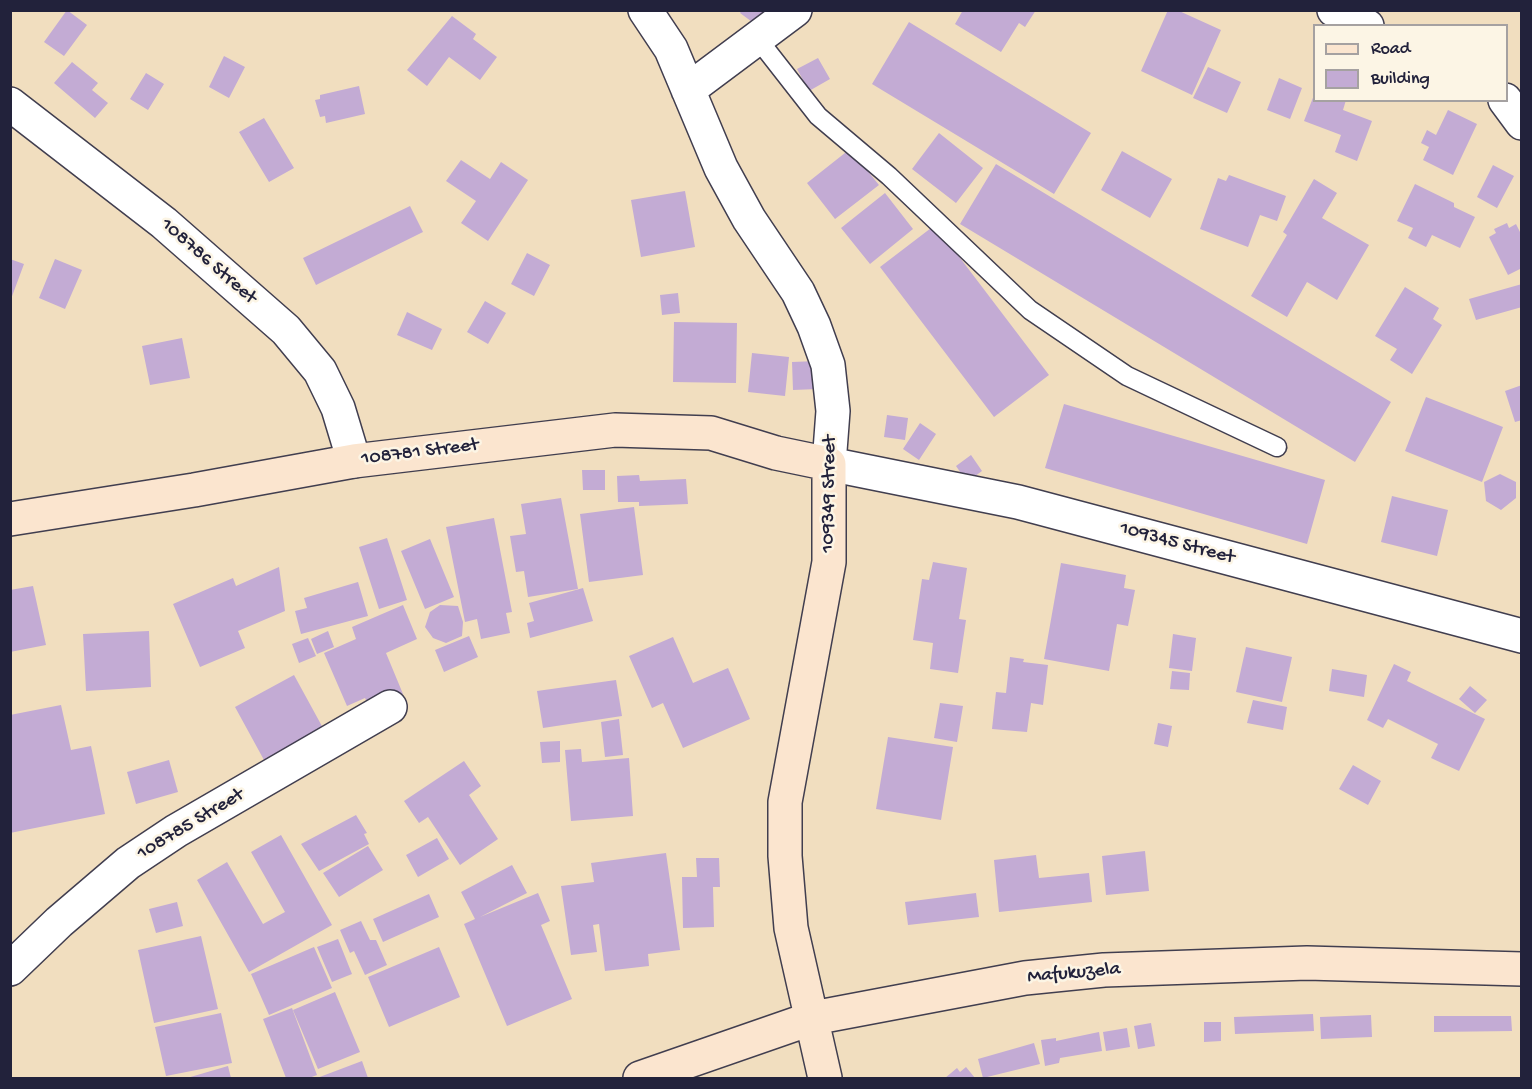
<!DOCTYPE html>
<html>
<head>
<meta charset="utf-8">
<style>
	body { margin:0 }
	#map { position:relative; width:1532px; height:1089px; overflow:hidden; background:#f1debf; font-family:"Gochi Hand",sans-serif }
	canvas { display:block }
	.frame { position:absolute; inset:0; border:12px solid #22223b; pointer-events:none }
	.legend { position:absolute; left:1313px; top:24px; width:195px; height:78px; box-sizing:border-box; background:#fcf5e5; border:2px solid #a5a1a1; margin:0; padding:8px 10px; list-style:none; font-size:18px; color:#22223b }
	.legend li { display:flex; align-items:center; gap:12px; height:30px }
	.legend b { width:30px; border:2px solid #a5a1a1 }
</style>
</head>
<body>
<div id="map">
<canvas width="1532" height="1089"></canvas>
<div class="frame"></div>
<ul class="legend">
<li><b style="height:8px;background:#fbe5cf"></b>Road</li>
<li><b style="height:16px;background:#c3abd4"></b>Building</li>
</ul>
</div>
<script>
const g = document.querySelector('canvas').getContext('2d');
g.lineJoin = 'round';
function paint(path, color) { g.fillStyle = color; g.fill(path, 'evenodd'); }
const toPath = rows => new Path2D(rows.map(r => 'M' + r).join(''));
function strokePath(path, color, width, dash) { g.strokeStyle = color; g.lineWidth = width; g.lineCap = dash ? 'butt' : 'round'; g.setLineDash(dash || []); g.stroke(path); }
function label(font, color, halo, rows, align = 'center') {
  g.font = font + ' "Gochi Hand",sans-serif'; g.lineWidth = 5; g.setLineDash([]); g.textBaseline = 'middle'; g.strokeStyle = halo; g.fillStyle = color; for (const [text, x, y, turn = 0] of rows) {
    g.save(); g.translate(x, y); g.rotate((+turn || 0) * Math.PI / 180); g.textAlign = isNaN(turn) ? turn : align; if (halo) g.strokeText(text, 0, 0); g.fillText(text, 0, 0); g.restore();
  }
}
const building = toPath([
	[67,10,87,25,64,56,44,42],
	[742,10,772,10,759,27,740,13],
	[963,10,1036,10,1025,27,1019,23,1001,52,955,24],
	[1168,10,1177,10,1221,30,1192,95,1141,71],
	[452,16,476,34,473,39,497,57,480,80,449,57,427,86,407,70],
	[909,22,1091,133,1054,194,872,84],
	[224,56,245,67,229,98,209,87],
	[818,58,830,79,809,91,797,69],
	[72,62,98,83,92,90,108,103,95,118,54,83],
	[1208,67,1241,82,1227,113,1193,98],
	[146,73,164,84,148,110,130,99],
	[1279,78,1302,88,1290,119,1267,110],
	[359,86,365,114,326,123,325,116,320,117,315,100,320,99,320,95],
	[1314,95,1314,100,1346,100,1343,110,1372,121,1357,161,1335,152,1341,135,1304,121],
	[1448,110,1477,124,1453,175,1423,160,1429,147,1421,143,1427,130,1436,135],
	[264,118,294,168,269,182,239,132],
	[939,133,983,168,956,203,912,169],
	[850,149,879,185,835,219,807,183],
	[1122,151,1172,179,1150,218,1101,190],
	[461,160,490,179,501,162,528,180,488,241,461,223,476,201,446,181],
	[996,164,1391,402,1355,462,960,224],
	[1493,165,1514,176,1497,208,1477,197],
	[1229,175,1286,196,1277,221,1260,215,1248,247,1200,229,1218,178,1226,181],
	[1314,179,1337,193,1322,218,1369,245,1337,300,1307,282,1287,317,1251,296,1287,235,1283,232],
	[1415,184,1454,203,1454,207,1475,217,1460,248,1432,235,1426,247,1408,238,1413,228,1397,221],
	[685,191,695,247,641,257,631,200],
	[885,193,913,229,870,264,841,228],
	[410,206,423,232,316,285,303,258],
	[1507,223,1509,228,1516,224,1522,236,1522,268,1508,275,1489,237,1496,233,1494,229],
	[935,225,1049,375,994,417,880,267],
	[527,253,550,265,534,296,511,284],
	[10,259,24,264,11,299,10,299],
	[55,259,82,270,65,309,39,298],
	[1522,284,1522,307,1476,320,1469,299],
	[1405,287,1439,308,1433,319,1442,325,1412,374,1390,360,1397,349,1375,336],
	[678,293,680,313,662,315,660,295],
	[485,301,506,313,488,344,467,332],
	[407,312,442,329,432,350,397,335],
	[674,322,737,323,736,383,673,382],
	[182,338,190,378,150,385,142,346],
	[752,353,789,357,785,396,748,392],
	[817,361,818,389,793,390,792,362],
	[1522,385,1522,420,1515,422,1505,391],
	[1426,397,1503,427,1482,482,1405,451],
	[1064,404,1325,480,1307,544,1045,468],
	[887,415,908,418,905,440,884,437],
	[920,423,936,434,919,460,903,449],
	[971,455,982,471,967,482,956,466],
	[582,470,605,470,605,490,583,490],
	[1500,474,1516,482,1516,498,1501,510,1486,501,1484,482],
	[639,475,640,481,686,479,688,504,639,506,639,502,618,502,617,476],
	[1392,496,1448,510,1437,556,1381,542],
	[561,498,578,589,528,597,524,571,516,572,510,536,526,534,521,504],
	[634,507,643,575,589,582,580,514],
	[494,518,512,612,506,613,510,633,481,639,477,619,465,622,446,527],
	[387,538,407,600,379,609,359,547],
	[430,539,454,597,425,609,401,551],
	[933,562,967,568,959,619,966,620,958,673,930,669,933,643,913,640,922,579,929,580],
	[1061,563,1126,575,1124,588,1135,590,1128,626,1117,624,1109,671,1044,659],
	[279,567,285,611,238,631,245,648,200,667,173,604,233,578,236,586],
	[358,582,368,616,301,634,295,611,307,608,304,598],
	[33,586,46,645,10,652,10,590],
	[583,588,593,621,530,638,527,623,534,621,529,603],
	[403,605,417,639,386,653,403,694,370,708,365,698,347,706,324,653,356,639,352,627],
	[440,605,458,606,463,622,462,636,446,643,433,638,425,627,430,612],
	[149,631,151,687,86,691,83,634],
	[328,631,334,647,317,654,311,639],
	[1173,634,1196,638,1192,671,1169,668],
	[469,636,478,657,444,672,435,650],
	[673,637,693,683,728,668,750,719,683,748,663,703,652,708,629,656],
	[308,638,316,656,299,663,292,644],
	[1246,647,1292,657,1282,702,1236,692],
	[1010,657,1024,659,1023,662,1048,665,1043,705,1031,703,1027,732,992,729,996,692,1006,693],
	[1394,664,1411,672,1407,681,1485,719,1459,771,1431,758,1438,744,1388,719,1383,728,1367,720],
	[1332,669,1367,675,1364,697,1329,691],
	[1172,671,1190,673,1189,690,1170,689],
	[294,675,329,739,291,746,264,760,235,707],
	[616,680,622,716,543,728,537,691],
	[1470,686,1487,700,1475,713,1459,699],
	[1253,700,1287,707,1283,730,1247,723],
	[940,703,963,706,957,742,934,738],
	[61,705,71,750,91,746,105,814,10,833,10,715],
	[619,719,623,755,605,757,601,722],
	[1158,723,1172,726,1168,747,1154,744],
	[888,737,953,747,941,820,876,809],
	[560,741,560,762,542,763,540,742],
	[581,749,582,762,629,758,633,816,571,821,565,750],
	[169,760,178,792,136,804,127,772],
	[464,761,481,786,469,795,498,839,460,865,428,817,419,823,404,801],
	[1353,765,1381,781,1368,805,1339,789],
	[356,815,367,833,364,834,369,844,319,871,301,844],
	[281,835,332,925,249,972,197,880,227,862,263,924,285,912,251,852],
	[437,838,449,859,418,877,406,855],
	[368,846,383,870,339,897,323,873],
	[1145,851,1149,891,1106,895,1102,856],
	[666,853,680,950,648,954,649,966,605,971,599,924,593,925,597,952,571,955,561,886,594,882,591,863],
	[1036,855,1039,878,1089,873,1092,902,999,912,994,860],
	[696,858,719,858,720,887,713,887,714,927,683,928,682,877,697,877],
	[512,865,527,893,480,917,538,893,550,921,541,925,572,999,507,1026,464,924,475,919,461,892],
	[976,893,979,917,908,925,905,902],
	[429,894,439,917,383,942,373,919],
	[177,902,183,926,156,933,149,909],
	[361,921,370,940,376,940,387,965,365,975,354,951,350,953,340,930],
	[201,936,218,1009,154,1023,138,950],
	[338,939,352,974,332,982,317,947],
	[314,947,332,988,269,1015,251,974],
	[439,947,460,997,389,1027,368,977],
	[335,992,360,1052,318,1069,293,1010],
	[292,1008,317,1075,309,1078,286,1078,263,1019],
	[221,1013,232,1063,166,1076,155,1027],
	[1313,1014,1314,1031,1235,1034,1234,1017],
	[1371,1015,1372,1037,1321,1039,1320,1017],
	[1434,1016,1511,1016,1512,1031,1434,1032],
	[1204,1022,1221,1022,1221,1041,1204,1042],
	[1151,1023,1155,1046,1138,1049,1134,1026],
	[1127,1028,1130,1047,1106,1051,1103,1032],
	[1099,1032,1102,1051,1060,1058,1059,1063,1045,1066,1041,1040,1056,1038,1056,1041],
	[1034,1043,1040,1064,983,1078,978,1059],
	[362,1061,368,1078,317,1078],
	[228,1066,231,1078,187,1078],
	[966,1067,975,1078,945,1078,957,1068,960,1072]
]);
const lane = toPath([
	[757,38,818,116,889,176,1030,310,1127,376,1277,447]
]);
const street = toPath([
	[645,10,671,49,721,168,749,219,798,292,814,326,828,365,833,411,829,464,1018,502,1522,636],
	[1334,10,1367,26],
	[688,90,795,10],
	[1505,100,1522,123],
	[10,104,164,223,286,330,320,371,338,408,354,461],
	[10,969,59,922,128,863,176,831,390,707]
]);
const secondary = toPath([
	[10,519,194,490,354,461,615,430,711,433,776,453,829,464,829,562,785,802,785,856,791,928,825,1078],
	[640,1078,813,1018,1025,978,1104,970,1307,963,1522,969]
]);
const streetNames = [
	["108786 Street",208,262,41],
	["108781 Street",420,453,-7],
	["109349 Street",830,494,-89],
	["109345 Street",1177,544,15],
	["108785 Street",191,825,-31],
	["Mafukuzela",1074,974,-5]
];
paint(building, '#c3abd4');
strokePath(lane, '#413e4f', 21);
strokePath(street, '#413e4f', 36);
strokePath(secondary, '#413e4f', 36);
strokePath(lane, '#fff', 18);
strokePath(street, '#fff', 33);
strokePath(secondary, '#fbe5cf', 33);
label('20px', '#22223b', '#fcf5e5', streetNames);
</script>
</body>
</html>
